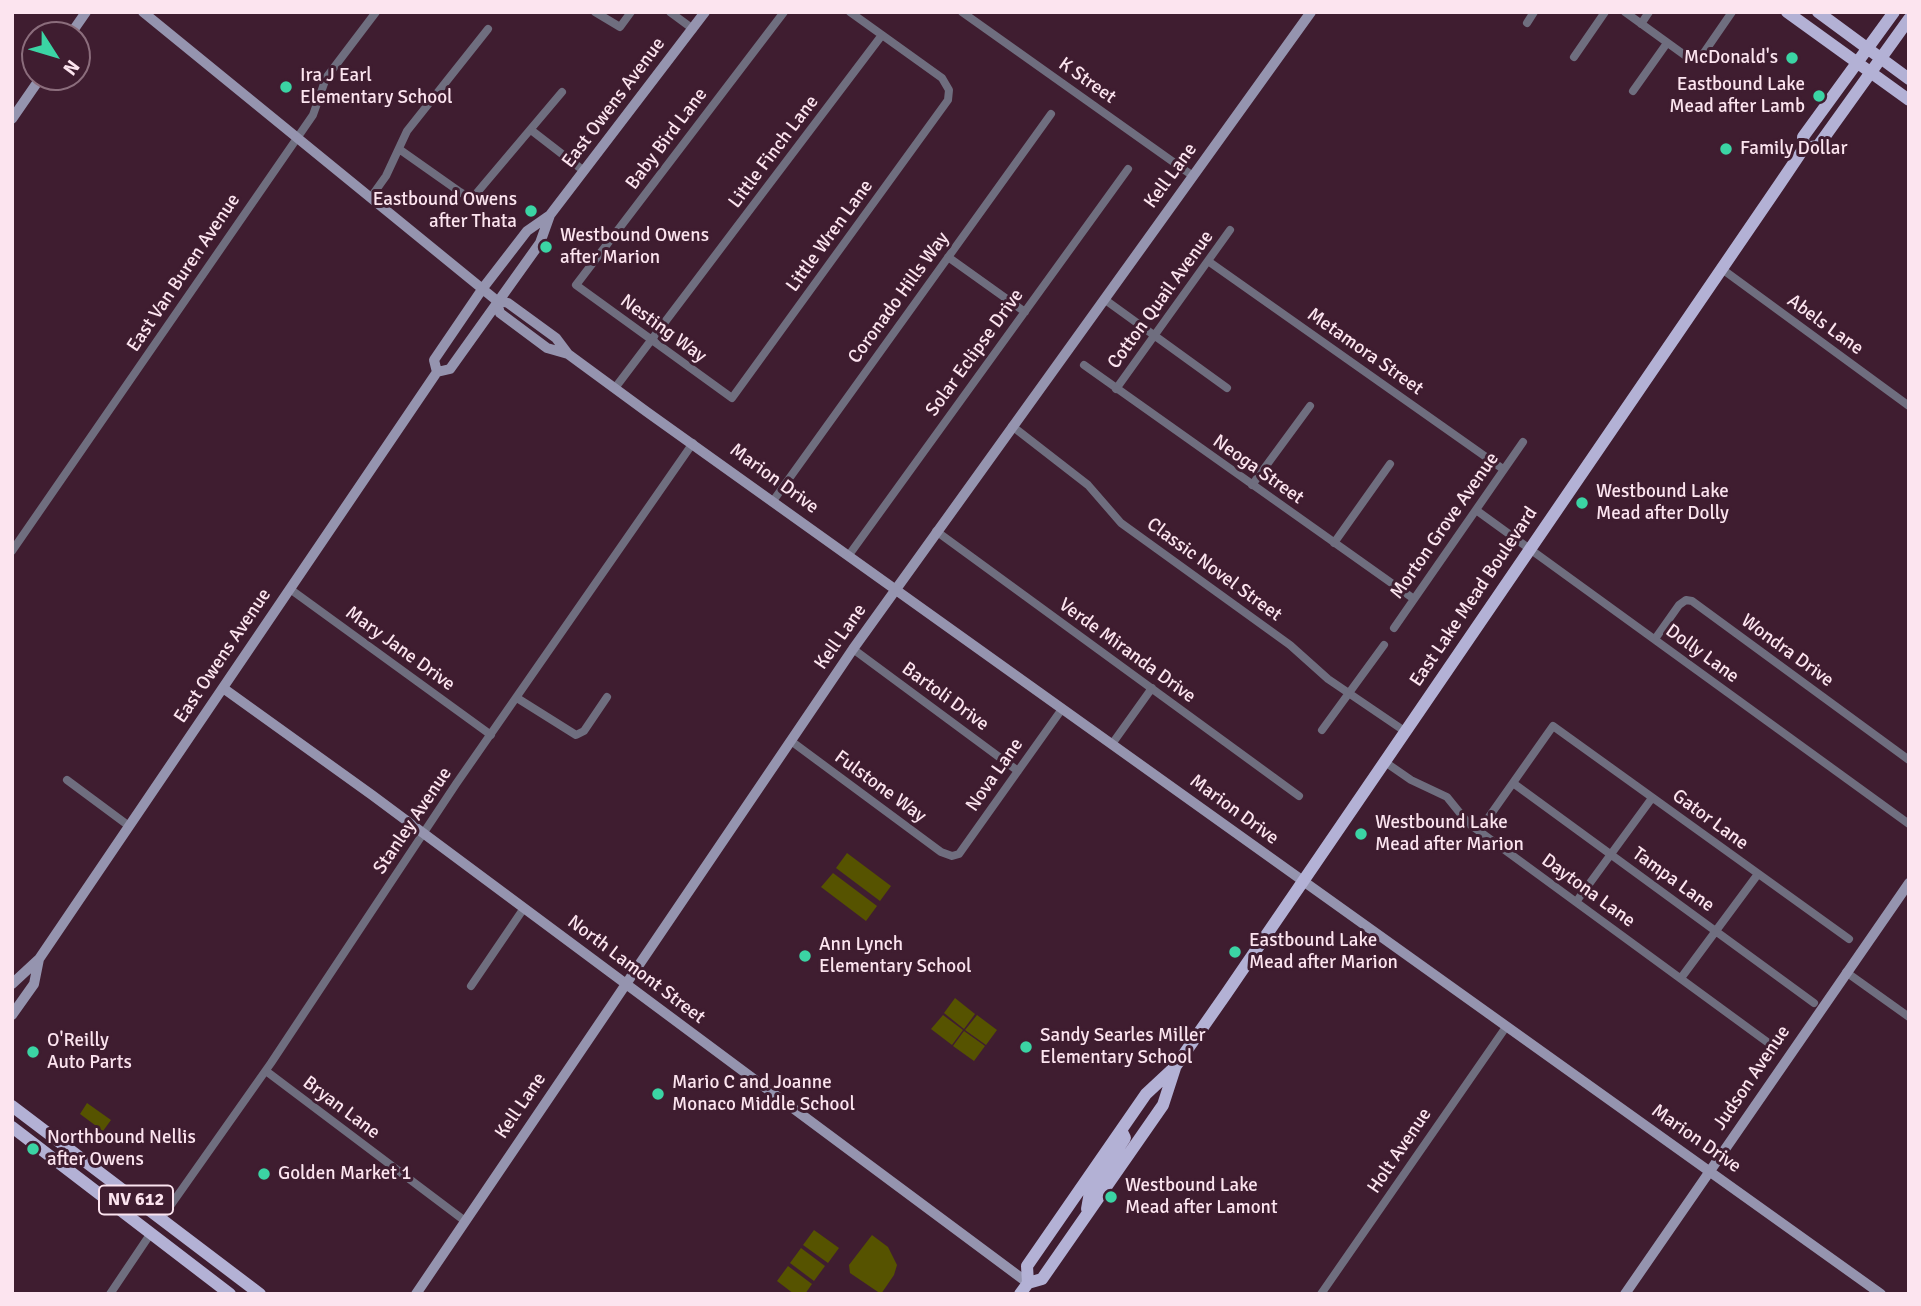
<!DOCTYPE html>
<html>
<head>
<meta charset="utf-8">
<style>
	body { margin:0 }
	#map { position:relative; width:1921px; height:1306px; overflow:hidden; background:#3f1d30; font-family:Signika,sans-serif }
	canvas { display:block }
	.frame { position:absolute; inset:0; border:14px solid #fce4ef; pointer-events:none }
	.north { position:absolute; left:21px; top:21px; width:70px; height:70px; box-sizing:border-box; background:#3f1d30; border:2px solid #8b6d7c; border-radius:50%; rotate:127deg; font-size:19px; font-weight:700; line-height:28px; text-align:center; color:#fce4ef }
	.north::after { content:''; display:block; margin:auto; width:24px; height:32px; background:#3bd4a4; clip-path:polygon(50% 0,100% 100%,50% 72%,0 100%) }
</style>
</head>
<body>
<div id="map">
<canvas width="1921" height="1306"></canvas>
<div class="frame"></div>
<div class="north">N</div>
</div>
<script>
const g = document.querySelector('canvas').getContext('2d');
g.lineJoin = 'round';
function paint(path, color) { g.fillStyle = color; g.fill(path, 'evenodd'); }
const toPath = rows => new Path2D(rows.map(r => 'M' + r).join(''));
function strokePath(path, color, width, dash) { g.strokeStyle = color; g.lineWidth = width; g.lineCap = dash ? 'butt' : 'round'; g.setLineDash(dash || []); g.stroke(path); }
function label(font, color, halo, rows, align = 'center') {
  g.font = font + ' Signika,sans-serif'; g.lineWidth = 6; g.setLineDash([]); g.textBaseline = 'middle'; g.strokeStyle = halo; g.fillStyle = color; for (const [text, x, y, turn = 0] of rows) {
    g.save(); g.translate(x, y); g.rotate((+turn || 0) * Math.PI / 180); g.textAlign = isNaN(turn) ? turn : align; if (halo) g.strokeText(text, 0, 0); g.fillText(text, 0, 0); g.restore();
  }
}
const green = toPath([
	[847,853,891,886,880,901,836,868],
	[833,873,877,906,866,921,821,887],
	[955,998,975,1014,964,1029,944,1013],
	[943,1015,963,1030,952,1045,931,1029],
	[977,1015,997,1030,986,1045,965,1030],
	[964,1031,985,1046,974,1061,953,1046],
	[87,1103,111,1120,103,1131,80,1114],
	[814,1230,839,1248,828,1263,803,1245],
	[872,1235,888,1247,897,1265,894,1275,881,1294,850,1273,849,1265],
	[801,1248,825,1266,814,1281,790,1263],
	[788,1266,812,1284,805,1294,794,1294,777,1281]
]);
const street = toPath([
	[595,12,620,27,631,12],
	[670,12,693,29],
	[784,12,576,285,732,398,948,100,949,90,942,78,850,12],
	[962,12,1193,176],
	[1625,12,1690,59,1701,57,1732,12],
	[1527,23,1534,12],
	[1641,24,1649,12],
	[1574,57,1605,12],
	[1633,91,1667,43],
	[531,130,584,171],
	[399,149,460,192,468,197,475,195,562,92],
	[371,197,386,176,407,131,488,29],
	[948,257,1025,312],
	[1208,261,1503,469],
	[1722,269,1909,406],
	[1104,299,1227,388],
	[1084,365,1414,599],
	[615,388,882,35],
	[1116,389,1230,230],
	[1012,426,1088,485,1121,523,1290,645,1328,679,1406,732],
	[1252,485,1310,406],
	[773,501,1051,114],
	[1476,510,1909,824],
	[936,531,1299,796],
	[1334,543,1390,464],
	[12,551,313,115,326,78,376,12],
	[849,555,1128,169],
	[290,589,491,735],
	[1394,628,1523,442],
	[1655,639,1679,605,1686,600,1692,601,1909,760],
	[853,649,1018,771],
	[517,698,576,735,584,731,607,697],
	[1322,730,1384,645],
	[791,741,941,852,952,856,959,854,1062,709],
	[1112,744,1152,688],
	[1385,762,1411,780,1447,797,1468,823,1774,1047],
	[67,780,129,826],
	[1513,783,1814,1003],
	[1479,831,1553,726,1849,939],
	[1576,902,1652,798],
	[1846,972,1909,1017],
	[1681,978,1758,874],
	[471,986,524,908],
	[266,1071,465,1221],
	[161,1219,271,1063,456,784,693,443],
	[110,1294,151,1233],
	[1321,1294,1506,1027]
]);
const secondary = toPath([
	[143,12,496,300,508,303,556,338,568,354,647,412,1881,1294],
	[70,35,86,12],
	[12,119,41,77],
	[496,300,500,313,547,348,568,354],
	[437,372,434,360,483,288,527,231,550,215,705,12],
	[223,688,372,795,1028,1283],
	[12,984,39,959,437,372,450,369,540,243,550,215],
	[12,1015,34,984,39,959],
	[416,1294,853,649,1311,12],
	[1625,1294,1909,883]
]);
const primary = toPath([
	[1787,12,1909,100],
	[1818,12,1909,79],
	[1804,148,1818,146,1909,19],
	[12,1106,260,1294],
	[12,1127,230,1294],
	[1087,1209,1090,1192,1125,1138,1121,1130],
	[1028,1283,1042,1279,1163,1105,1175,1068],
	[1020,1294,1028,1283,1027,1266,1146,1094,1175,1067,1226,994,1779,185,1804,148,1803,137,1894,12]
]);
const markers = [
	[1792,58,7,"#3bd4a4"],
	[286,87,7,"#3bd4a4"],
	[1819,96,7,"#3bd4a4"],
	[1726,149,7,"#3bd4a4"],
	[531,211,7,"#3bd4a4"],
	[546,247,7,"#3bd4a4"],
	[1582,503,7,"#3bd4a4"],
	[1361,834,7,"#3bd4a4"],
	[1235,952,7,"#3bd4a4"],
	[805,956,7,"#3bd4a4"],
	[1026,1047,7,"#3bd4a4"],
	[33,1052,7,"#3bd4a4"],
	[658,1094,7,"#3bd4a4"],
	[33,1149,7,"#3bd4a4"],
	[264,1174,7,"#3bd4a4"],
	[1111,1197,7,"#3bd4a4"]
];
const shields = [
	[136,1200,74]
];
const shieldNames = [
	["NV 612",136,1200]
];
const poiNames = [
	["McDonald's",1778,58,"right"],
	["Ira J Earl",300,76],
	["Elementary School",300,98],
	["Eastbound Lake",1805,85,"right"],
	["Mead after Lamb",1805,107,"right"],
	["Family Dollar",1740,149],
	["Eastbound Owens",517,200,"right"],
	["after Thata",517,222,"right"],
	["Westbound Owens",560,236],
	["after Marion",560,258],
	["Westbound Lake",1596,492],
	["Mead after Dolly",1596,514],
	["Westbound Lake",1375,823],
	["Mead after Marion",1375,845],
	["Eastbound Lake",1249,941],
	["Mead after Marion",1249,963],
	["Ann Lynch",819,945],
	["Elementary School",819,967],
	["Sandy Searles Miller",1040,1036],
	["Elementary School",1040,1058],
	["O'Reilly",47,1041],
	["Auto Parts",47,1063],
	["Mario C and Joanne",672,1083],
	["Monaco Middle School",672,1105],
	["Northbound Nellis",47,1138],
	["after Owens",47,1160],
	["Golden Market 1",278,1174],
	["Westbound Lake",1125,1186],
	["Mead after Lamont",1125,1208]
];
const streetNames = [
	["K Street",1087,81,35],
	["East Owens Avenue",614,103,-53],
	["Baby Bird Lane",667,139,-53],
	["Little Finch Lane",774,152,-53],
	["Kell Lane",1171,176,-54],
	["Little Wren Lane",830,236,-54],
	["East Van Buren Avenue",184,273,-56],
	["Coronado Hills Way",899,298,-54],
	["Cotton Quail Avenue",1161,300,-54],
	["Abels Lane",1825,325,36],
	["Nesting Way",663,329,36],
	["Metamora Street",1365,352,35],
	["Solar Eclipse Drive",975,353,-54],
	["Neoga Street",1258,470,35],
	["Marion Drive",774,479,36],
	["Morton Grove Avenue",1445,526,-55],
	["Classic Novel Street",1214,570,36],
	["East Lake Mead Boulevard",1474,597,-56],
	["Kell Lane",841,637,-55],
	["Mary Jane Drive",400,649,36],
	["Verde Miranda Drive",1127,651,36],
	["Wondra Drive",1787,651,36],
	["Dolly Lane",1702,654,36],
	["East Owens Avenue",223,656,-56],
	["Bartoli Drive",945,697,36],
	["Nova Lane",995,775,-55],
	["Fulstone Way",880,787,36],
	["Marion Drive",1234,810,36],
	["Gator Lane",1710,820,36],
	["Stanley Avenue",413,821,-56],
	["Tampa Lane",1673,880,36],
	["Daytona Lane",1588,891,36],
	["North Lamont Street",636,970,37],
	["Judson Avenue",1752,1078,-56],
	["Kell Lane",521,1106,-56],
	["Bryan Lane",341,1108,37],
	["Marion Drive",1696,1139,35],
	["Holt Avenue",1400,1151,-56]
];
paint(green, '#565300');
strokePath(street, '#6f6e7f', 8);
strokePath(secondary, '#9594af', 10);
strokePath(primary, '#b3b1d5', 12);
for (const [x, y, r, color] of markers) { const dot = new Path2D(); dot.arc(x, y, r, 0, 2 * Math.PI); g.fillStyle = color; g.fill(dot); strokePath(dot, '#3f1d30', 2.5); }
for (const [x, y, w] of shields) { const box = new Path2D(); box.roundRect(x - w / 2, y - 14.5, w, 29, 5); g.fillStyle = '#3f1d30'; g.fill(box); strokePath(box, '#fce4ef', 2); }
label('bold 18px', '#fce4ef', null, shieldNames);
label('19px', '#fce4ef', '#3f1d30', poiNames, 'left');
label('19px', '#fce4ef', '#3f1d30', streetNames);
</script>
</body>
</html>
